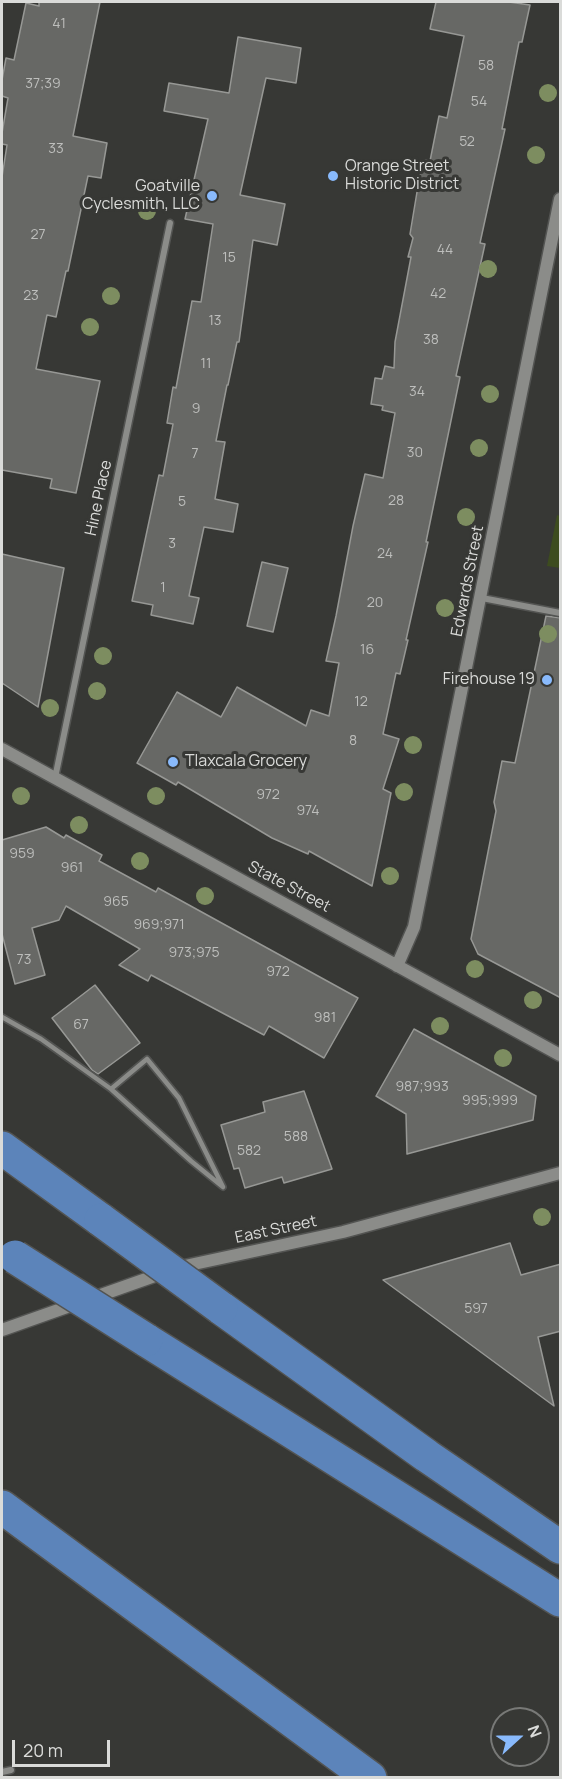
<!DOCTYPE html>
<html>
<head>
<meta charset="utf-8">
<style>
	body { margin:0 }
	#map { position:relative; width:562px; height:1779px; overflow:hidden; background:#373835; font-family:Manrope,sans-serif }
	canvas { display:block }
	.frame { position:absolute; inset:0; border:3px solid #dadbd9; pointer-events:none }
	.north { position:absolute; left:490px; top:1707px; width:60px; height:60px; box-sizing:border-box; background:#373835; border:2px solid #787977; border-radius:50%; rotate:69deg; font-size:16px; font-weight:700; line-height:24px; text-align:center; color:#dadbd9 }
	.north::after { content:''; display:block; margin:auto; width:21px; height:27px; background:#89bafc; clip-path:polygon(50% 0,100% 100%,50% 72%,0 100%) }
	.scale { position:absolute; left:12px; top:1740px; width:98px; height:27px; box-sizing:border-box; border:3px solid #dadbd9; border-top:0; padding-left:8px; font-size:18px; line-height:21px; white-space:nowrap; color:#dadbd9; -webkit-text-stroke:4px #373835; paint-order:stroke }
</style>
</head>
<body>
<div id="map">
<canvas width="562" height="1779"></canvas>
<div class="frame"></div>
<div class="north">N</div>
<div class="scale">20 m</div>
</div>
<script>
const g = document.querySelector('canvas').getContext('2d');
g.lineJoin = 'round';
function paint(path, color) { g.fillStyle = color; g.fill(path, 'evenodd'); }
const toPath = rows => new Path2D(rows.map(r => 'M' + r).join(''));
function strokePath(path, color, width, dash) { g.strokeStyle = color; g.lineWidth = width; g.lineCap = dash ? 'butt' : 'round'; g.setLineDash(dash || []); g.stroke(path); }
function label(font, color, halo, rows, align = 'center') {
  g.font = font + ' Manrope,sans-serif'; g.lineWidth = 6; g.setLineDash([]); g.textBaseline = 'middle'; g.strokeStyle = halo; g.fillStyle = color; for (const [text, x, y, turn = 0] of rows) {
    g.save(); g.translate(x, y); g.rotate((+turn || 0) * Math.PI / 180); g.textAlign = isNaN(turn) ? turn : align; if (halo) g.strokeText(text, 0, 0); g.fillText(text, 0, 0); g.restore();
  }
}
const green = toPath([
	[557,515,560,516,560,568,547,566]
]);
const building = toPath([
	[39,2,100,2,73,136,107,143,101,178,88,176,68,271,66,271,56,317,47,315,36,369,100,381,76,493,50,488,52,479,2,470,2,177,7,145,2,144,2,133,8,98,2,96,2,80,6,58,14,60,26,3,39,6,39,2],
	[436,2,509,2,530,5,522,42,519,42,502,129,505,129,480,243,485,244,456,376,460,377,426,542,428,542,406,640,408,640,400,674,396,673,383,734,399,739,383,789,391,793,372,886,309,851,308,854,272,838,178,782,176,785,137,763,177,692,221,717,237,687,306,726,311,710,329,716,339,663,326,661,336,616,353,526,365,474,383,478,395,413,382,410,383,406,371,404,375,378,382,379,385,366,394,368,395,342,411,257,408,257,413,238,410,234,420,174,425,160,430,161,439,116,447,118,464,36,430,29,436,2],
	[238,37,301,48,296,83,266,78,240,195,285,204,277,245,253,240,239,342,237,342,228,385,227,385,216,441,225,442,215,499,238,504,233,532,204,527,189,596,199,598,193,624,151,615,153,605,132,601,159,475,163,476,173,424,167,423,173,387,176,388,192,301,201,302,213,224,185,219,208,119,164,111,169,83,229,93,238,37],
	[2,554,64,568,38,707,2,683,2,554],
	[262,562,288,568,273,632,247,626,262,562],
	[546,616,561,618,561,998,478,954,471,939,496,811,494,802,502,761,515,763,546,616],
	[46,827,64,838,66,835,102,855,99,861,156,892,158,888,358,998,324,1058,269,1026,264,1035,151,975,148,981,119,965,140,949,66,906,59,920,32,928,45,975,15,984,2,934,2,840,46,827],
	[95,985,140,1043,98,1074,92,1070,52,1018,95,985],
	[414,1029,536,1096,533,1120,407,1154,406,1114,376,1096,414,1029],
	[304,1091,332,1169,284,1183,282,1177,245,1188,239,1168,234,1169,221,1125,265,1112,263,1102,304,1091],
	[510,1243,521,1275,561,1264,561,1331,538,1337,554,1406,383,1280,510,1243]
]);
const lane = toPath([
	[2,1017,41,1039,111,1089,191,1161,223,1187,179,1098,147,1059,111,1089]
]);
const street = toPath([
	[482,598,560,613],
	[55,778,170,223],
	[2,1772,11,1770]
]);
const secondary = toPath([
	[2,749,560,1055],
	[397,966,414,927,560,199],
	[2,1330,180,1267,343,1232,560,1173]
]);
const highway = toPath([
	[2,1148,101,1220],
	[221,1308,427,1456,560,1547],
	[146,1340,560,1600],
	[2,1507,370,1778]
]);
const highwayBridge = toPath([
	[101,1220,221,1308],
	[15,1257,146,1340]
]);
const trees = [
	[548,93],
	[536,155],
	[147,211],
	[488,269],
	[111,296],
	[90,327],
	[490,394],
	[479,448],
	[466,517],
	[445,608],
	[548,634],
	[103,656],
	[97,691],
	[50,708],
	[413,745],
	[404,792],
	[21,796],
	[156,796],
	[79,825],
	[140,861],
	[390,876],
	[205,896],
	[475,969],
	[533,1000],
	[440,1026],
	[503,1058],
	[542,1217]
];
const markers = [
	[333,176,6,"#89bafc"],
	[212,196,6,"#89bafc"],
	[547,680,6,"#89bafc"],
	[173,762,6,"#89bafc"]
];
const numberNames = [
	["41",59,24],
	["58",486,66],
	["37;39",43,84],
	["54",479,102],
	["52",467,142],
	["33",56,149],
	["27",38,235],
	["44",445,250],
	["15",229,258],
	["42",438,294],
	["23",31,296],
	["13",215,321],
	["38",431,340],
	["11",206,364],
	["34",417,392],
	["9",196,409],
	["30",415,453],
	["7",195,454],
	["28",396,501],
	["5",182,502],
	["3",172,544],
	["24",385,554],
	["1",163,588],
	["20",375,603],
	["16",367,650],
	["12",361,702],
	["8",353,741],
	["972",268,795],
	["974",308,811],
	["959",22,854],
	["961",72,868],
	["965",116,902],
	["969;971",159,925],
	["973;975",194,953],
	["73",24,960],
	["972",278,972],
	["981",325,1018],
	["67",81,1025],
	["987;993",422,1087],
	["995;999",490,1101],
	["588",296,1137],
	["582",249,1151],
	["597",476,1309]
];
const poiNames = [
	["Orange Street",345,167],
	["Historic District",345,185],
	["Goatville",200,187,"right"],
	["Cyclesmith, LLC",200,205,"right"],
	["Firehouse 19",535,680,"right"],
	["Tlaxcala Grocery",185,762]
];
const streetNames = [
	["Hine Place",99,498,-78],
	["Edwards Street",468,581,-79],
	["State Street",289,887,28],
	["East Street",276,1230,-12]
];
paint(green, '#3d4c1f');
paint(building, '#676865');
strokePath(building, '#979895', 1.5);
strokePath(lane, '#535452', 8);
strokePath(street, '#535452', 9);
strokePath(secondary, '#535452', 15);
strokePath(highway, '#535452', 36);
strokePath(lane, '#8b8c89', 4.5);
strokePath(street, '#8b8c89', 6);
strokePath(secondary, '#8b8c89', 12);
strokePath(highway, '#5c84ba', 33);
strokePath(highwayBridge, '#535452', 36, []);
strokePath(highwayBridge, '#5c84ba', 33);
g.fillStyle = '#7d8d60';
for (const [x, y] of trees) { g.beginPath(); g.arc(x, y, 9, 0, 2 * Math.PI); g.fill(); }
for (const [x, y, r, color] of markers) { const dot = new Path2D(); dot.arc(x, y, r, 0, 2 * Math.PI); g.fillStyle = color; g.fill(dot); strokePath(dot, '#373835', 2); }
label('14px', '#bdbebc', null, numberNames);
label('16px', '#dadbd9', '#373835', poiNames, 'left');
label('16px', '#dadbd9', '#373835', streetNames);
</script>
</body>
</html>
